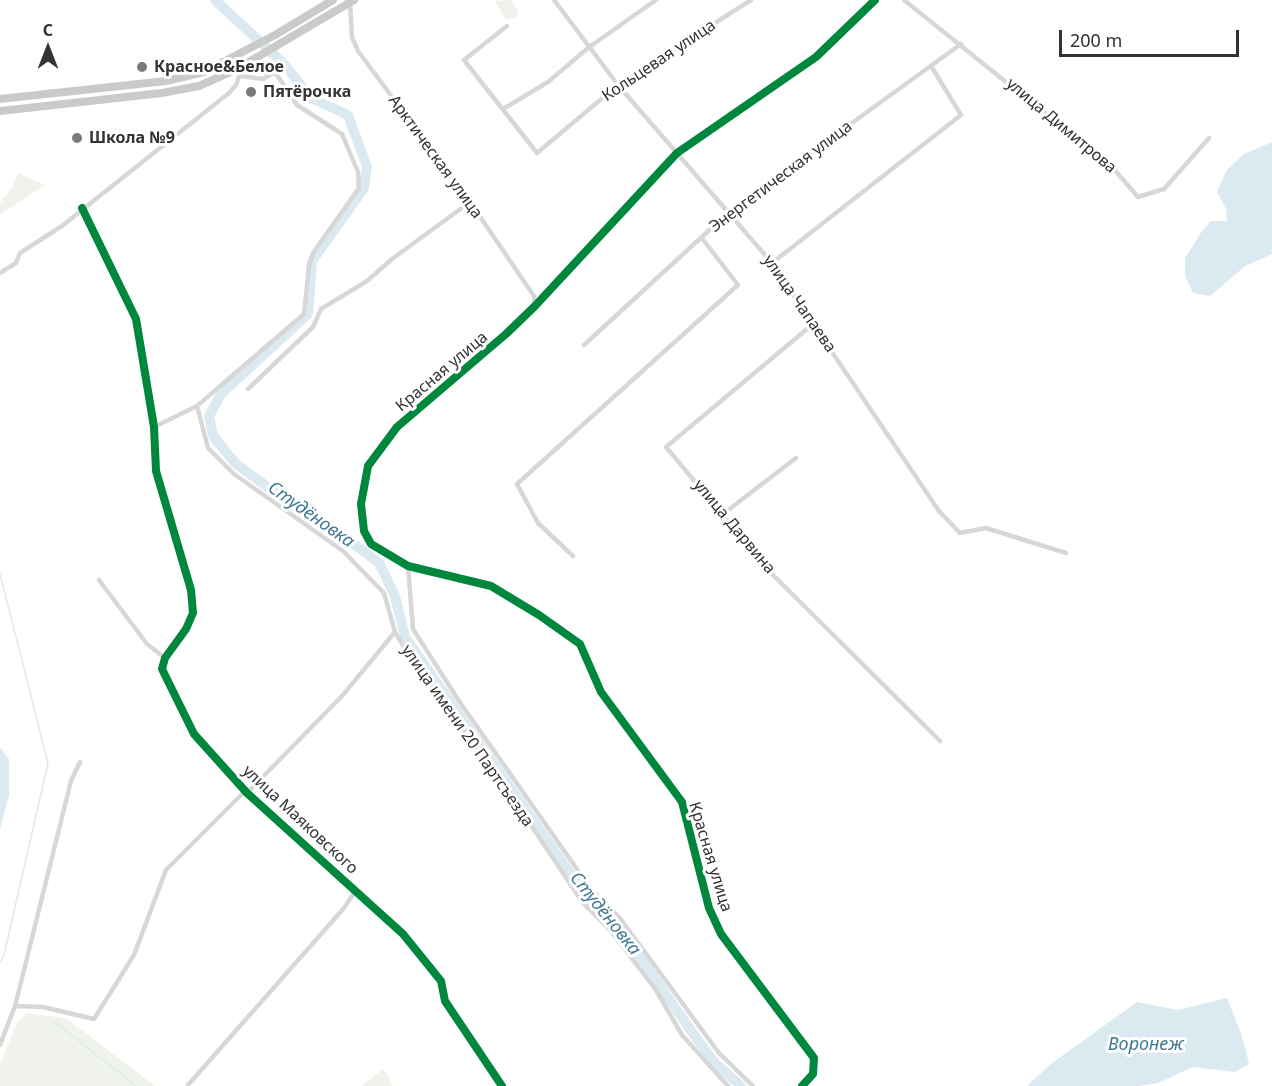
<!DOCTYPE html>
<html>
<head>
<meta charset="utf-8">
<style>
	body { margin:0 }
	#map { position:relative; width:1272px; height:1086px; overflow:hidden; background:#fff; font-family:"Noto Sans",sans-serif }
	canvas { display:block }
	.north { position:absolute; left:18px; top:18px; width:60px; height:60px; -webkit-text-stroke:4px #fff; paint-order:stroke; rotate:0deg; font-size:16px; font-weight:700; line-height:24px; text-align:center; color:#333 }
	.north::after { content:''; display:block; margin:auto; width:21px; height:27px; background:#333; clip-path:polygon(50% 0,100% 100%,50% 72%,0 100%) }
	.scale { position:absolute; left:1059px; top:30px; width:180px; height:27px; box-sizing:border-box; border:3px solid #333; border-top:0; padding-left:8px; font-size:18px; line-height:21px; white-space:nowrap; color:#333; -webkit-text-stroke:4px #fff; paint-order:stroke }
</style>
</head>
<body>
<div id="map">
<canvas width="1272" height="1086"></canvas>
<div class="north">С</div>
<div class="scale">200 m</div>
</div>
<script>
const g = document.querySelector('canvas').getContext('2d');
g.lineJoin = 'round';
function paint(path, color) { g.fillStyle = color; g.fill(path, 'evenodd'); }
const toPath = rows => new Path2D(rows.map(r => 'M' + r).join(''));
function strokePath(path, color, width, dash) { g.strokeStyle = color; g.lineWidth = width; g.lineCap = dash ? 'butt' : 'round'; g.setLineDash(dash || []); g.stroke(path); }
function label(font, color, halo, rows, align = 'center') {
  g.font = font + ' "Noto Sans",sans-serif'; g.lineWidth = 6; g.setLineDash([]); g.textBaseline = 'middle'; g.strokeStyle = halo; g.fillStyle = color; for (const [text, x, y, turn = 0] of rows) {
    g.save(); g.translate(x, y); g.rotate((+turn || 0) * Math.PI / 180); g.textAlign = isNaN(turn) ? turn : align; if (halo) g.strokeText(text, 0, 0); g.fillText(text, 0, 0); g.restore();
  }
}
const green = toPath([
	[511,0,518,11,517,16,506,20,495,1],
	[18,173,45,185,0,215,0,203,13,186],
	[27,1013,66,1018,155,1086,0,1086,0,1065,16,1024],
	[384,1069,393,1086,361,1086]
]);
const water = toPath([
	[1272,142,1272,254,1244,267,1210,296,1193,293,1185,276,1185,258,1202,231,1211,221,1227,221,1226,209,1217,192,1226,171,1244,154],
	[0,747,9,759,9,795,0,829],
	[1227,998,1243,1039,1249,1064,1235,1072,1193,1067,1158,1083,1138,1086,1027,1086,1052,1063,1137,1002,1178,1010]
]);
const stream = toPath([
	[0,574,48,763,4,955,0,962],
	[55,1022,136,1086]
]);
const river = toPath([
	[215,0,285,65,311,98,348,115,367,167,364,188,312,261,308,314,221,394,209,416,213,436,235,463,307,516,337,531,379,563,395,596,405,637,589,900,614,920,697,1039,715,1063,741,1086]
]);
const street = toPath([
	[554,0,618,85,772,263,939,511,960,533,986,528,1066,553],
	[904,0,1113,168,1138,197,1164,189,1209,138],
	[350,3,352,37,358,51,470,202,534,296,535,306],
	[507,26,464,60,537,153,618,85,751,0],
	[240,76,263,79,275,72,297,105,342,134,358,172,359,188,313,253,309,267,304,314,197,406,208,448,234,474,343,551,384,593,395,632,410,658,500,779,583,903,610,930,656,990,682,1035,728,1086],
	[503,109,548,82,588,48,656,0],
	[82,208,136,319,154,427,156,471,191,590,193,613,186,629,165,658,162,669,194,734,247,793,403,934,441,981,445,1001,502,1086],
	[772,263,961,115,931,66],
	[0,273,16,263,20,253,62,226,229,93,236,85,240,74],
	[813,324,666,447,772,574,940,741],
	[584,345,729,212,961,44],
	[248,389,313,327,321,309,367,281,392,259,470,202],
	[154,427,197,406],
	[723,514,796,458],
	[573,556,538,523,517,484,738,285,701,237],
	[408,566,413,629,459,701,591,889,619,917,719,1053,753,1086],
	[99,580,147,644,165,658],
	[247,793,342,696,395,632],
	[15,1006,43,1007,94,1019,134,955,166,870,245,791],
	[0,1045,15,1006,71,781,80,762],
	[188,1085,344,908,356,890],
	[802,1086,813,1074,814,1058,721,934,709,908,682,802,601,692,580,644,539,615,491,586,408,566,371,544,364,531,361,504,368,466,397,427,506,334,535,306,677,153,816,57,875,0]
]);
const primary = toPath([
	[0,99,166,81,204,72,275,35,333,0],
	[0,111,162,93,199,86,237,69,354,0]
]);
const cycleway = toPath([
	[82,208,136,319,154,427,156,471,191,590,193,613,186,629,165,658,162,669,194,734,247,793,403,934,441,981,445,1001,502,1086],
	[802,1086,813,1074,814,1058,721,934,709,908,682,802,601,692,580,644,539,615,491,586,408,566,371,544,364,531,361,504,368,466,397,427,506,334,535,306,677,153,816,57,875,0]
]);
const markers = [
	[142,67,6,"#7a7a7a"],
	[251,92,6,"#7a7a7a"],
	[77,138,6,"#7a7a7a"]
];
const streetNames = [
	["Кольцевая улица",659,61,-34],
	["улица Димитрова",1061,126,40],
	["Арктическая улица",435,157,54],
	["Энергетическая улица",781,177,-37],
	["улица Чапаева",799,304,55],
	["Красная улица",442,372,-40],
	["улица Дарвина",734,527,50],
	["улица имени 20 Партсъезда",467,736,55],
	["улица Маяковского",300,820,43],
	["Красная улица",710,857,73]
];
const poiNames = [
	["Красное&Белое",154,67],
	["Пятёрочка",263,92],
	["Школа №9",89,138]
];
const waterNames = [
	["Студёновка",311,515,35],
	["Студёновка",605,914,51],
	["Воронеж",1146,1045]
];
paint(green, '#f0f3eb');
paint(water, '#dbeaf1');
strokePath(stream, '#dbeaf1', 1.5);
strokePath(river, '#dbeaf1', 10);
strokePath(street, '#d7d7d7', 4.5);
strokePath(primary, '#cacaca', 8);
strokePath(cycleway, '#00873e', 8);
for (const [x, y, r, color] of markers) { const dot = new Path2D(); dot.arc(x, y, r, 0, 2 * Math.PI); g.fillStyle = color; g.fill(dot); strokePath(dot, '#fff', 2); }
label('16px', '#333', '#fff', streetNames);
label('bold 16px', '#333', '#fff', poiNames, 'left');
label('italic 18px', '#407995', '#fff', waterNames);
</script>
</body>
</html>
